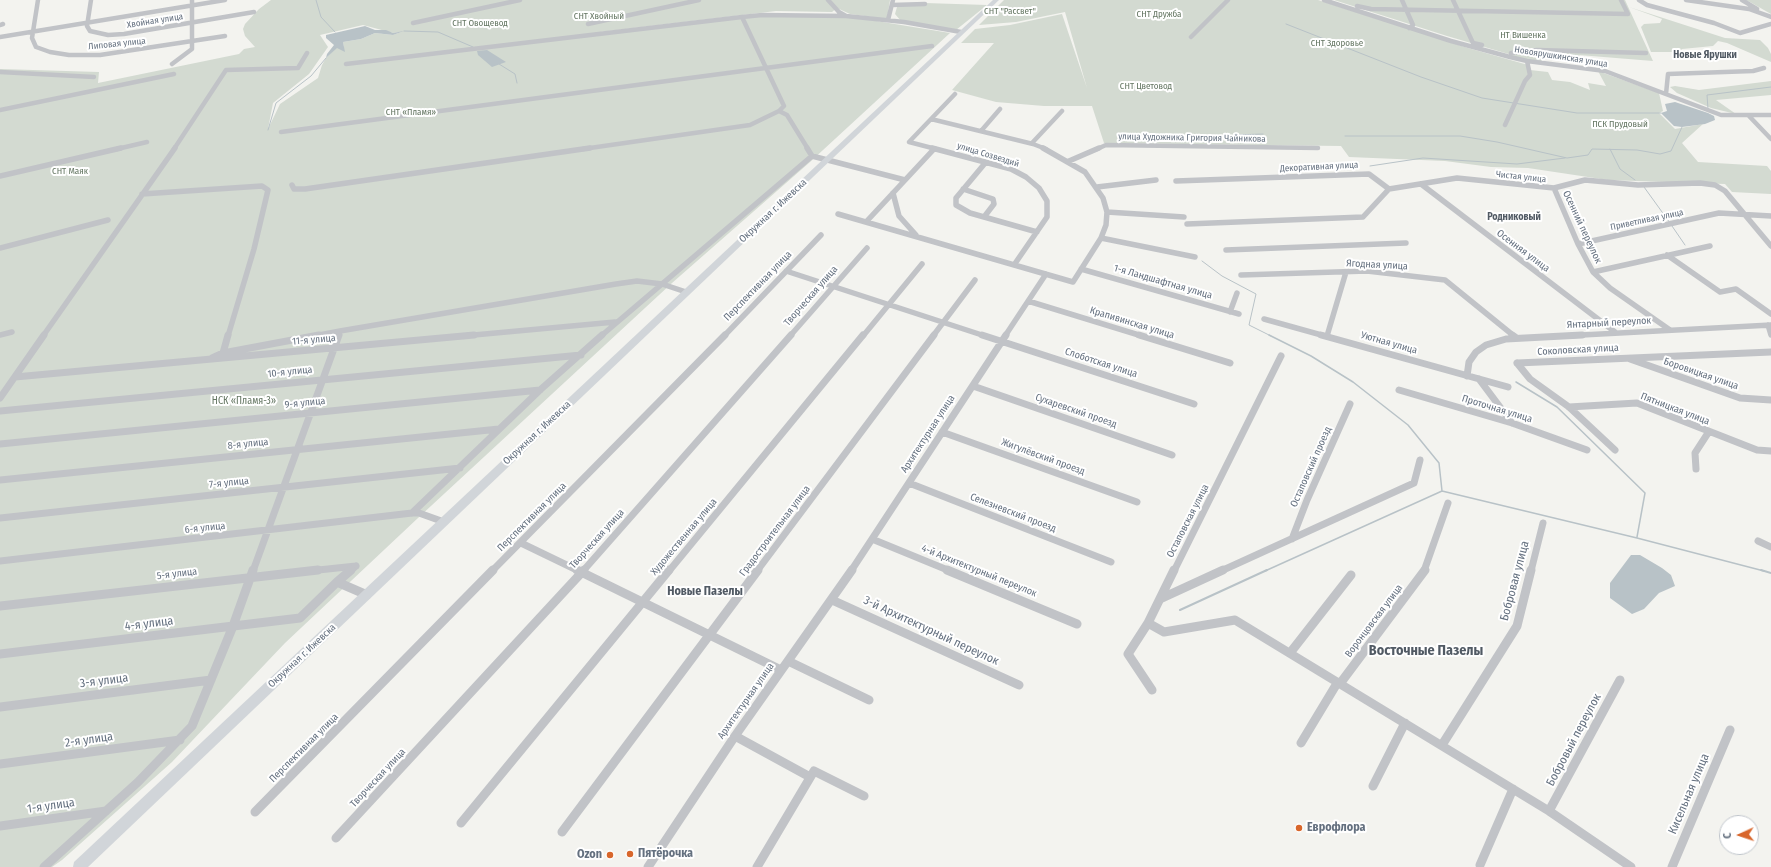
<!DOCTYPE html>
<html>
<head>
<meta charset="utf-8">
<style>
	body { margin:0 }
	#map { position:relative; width:1771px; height:867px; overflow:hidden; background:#f3f3ef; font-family:"Fira Sans Condensed",sans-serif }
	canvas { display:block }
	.north { position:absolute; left:1719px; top:815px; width:40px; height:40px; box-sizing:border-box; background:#fff; border:1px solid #c1c6cc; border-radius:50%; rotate:267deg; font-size:11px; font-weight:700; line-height:16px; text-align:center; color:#64707f }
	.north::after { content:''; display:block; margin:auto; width:14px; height:18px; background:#d8662b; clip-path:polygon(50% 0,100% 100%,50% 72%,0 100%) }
</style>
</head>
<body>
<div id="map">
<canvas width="1771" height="867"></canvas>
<div class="north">С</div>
</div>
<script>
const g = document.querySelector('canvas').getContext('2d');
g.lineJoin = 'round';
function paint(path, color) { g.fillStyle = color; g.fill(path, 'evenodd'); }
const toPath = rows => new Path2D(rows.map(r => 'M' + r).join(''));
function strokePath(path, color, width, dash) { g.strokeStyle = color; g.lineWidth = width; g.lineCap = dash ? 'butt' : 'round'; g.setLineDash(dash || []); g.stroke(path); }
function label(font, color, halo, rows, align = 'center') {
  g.font = font + ' "Fira Sans Condensed",sans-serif'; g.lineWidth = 4; g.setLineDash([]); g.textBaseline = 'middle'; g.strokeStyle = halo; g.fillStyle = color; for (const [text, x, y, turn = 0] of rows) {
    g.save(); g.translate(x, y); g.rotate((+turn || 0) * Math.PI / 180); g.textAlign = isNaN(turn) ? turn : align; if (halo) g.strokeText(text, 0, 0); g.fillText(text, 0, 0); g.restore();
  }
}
const green = toPath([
	[271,0,890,0,887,19,850,14,837,8,832,12,776,11,592,33,768,15,858,18,950,33,810,162,672,283,418,518,285,643,172,762,62,860,52,867,0,867,0,69,99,72,98,83,239,54,244,49,255,47,245,36,243,29,245,24,259,9],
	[363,25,393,33,401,32,393,35,375,33,361,39,343,42,344,48,336,48,326,58,322,65,318,78,280,104,268,129,273,103,309,74,328,47,320,35],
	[1004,0,1318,0,1468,48,1528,65,1530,70,1548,72,1552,80,1570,82,1590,90,1588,83,1606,86,1598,71,1659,93,1663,111,1659,113,1675,129,1703,124,1682,143,1698,162,1767,166,1771,171,1771,194,1732,192,1725,184,1608,180,1528,168,1491,167,1445,161,1349,157,1341,146,1104,143,1092,106,1044,106,996,102,952,90,994,43,961,43,975,29,1010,25,1062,14,1087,88,1065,12,1016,22,979,25],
	[1334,0,1625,0,1653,61,1579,55,1580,57,1539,52,1543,63,1513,57,1512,55,1447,36],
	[1745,0,1771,0,1771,14,1750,2],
	[925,3,987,5,956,30,901,21,895,14,897,7],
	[1629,7,1725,38,1760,40,1768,48,1771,54,1771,62,1727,43,1718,41,1713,46,1682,49,1679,52,1651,52,1641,27,1644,24,1660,23,1662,19],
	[1771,81,1771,95,1716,100,1736,114,1711,108,1677,93,1670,87,1675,86,1699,90]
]);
const water = toPath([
	[365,26,375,30,386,30,393,33,404,31,393,35,375,33,361,39,343,42,345,52,337,48,326,58,327,54,334,45,326,38,326,35],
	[487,50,506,62,492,67,478,55,477,51],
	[1675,102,1708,113,1714,116,1715,120,1705,124,1682,127,1674,126,1661,113,1667,111,1665,104],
	[1631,555,1640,555,1662,568,1671,575,1675,586,1659,593,1644,609,1632,614,1610,598,1610,583]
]);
const streamFar2 = toPath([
	[316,0,321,17,335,32],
	[1286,24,1421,77,1482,98,1577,113,1661,113],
	[404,31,438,32,473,47],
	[499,64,515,74,517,83],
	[1708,109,1707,95,1771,87],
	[268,130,276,103,311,76,326,58],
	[1235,135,1263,134],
	[1345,136,1460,136,1497,142,1567,158,1588,155,1592,149,1637,150,1660,154,1671,151,1682,127],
	[1610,149,1620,169,1635,180],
	[1370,166,1423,158,1517,164,1565,158],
	[1644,187,1670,223],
	[1672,226,1685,245],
	[1202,261,1222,276,1256,294,1249,325,1271,336]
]);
const streamFar1 = toPath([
	[1269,335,1311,356,1353,382,1408,425,1439,463,1442,491],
	[1516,382,1557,407,1645,493,1637,537],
	[1265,571,1442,491,1637,538,1764,571]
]);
const stream = toPath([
	[1761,570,1771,573],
	[1180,610,1267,570]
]);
const minorFar3 = toPath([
	[38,0,32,38,36,47,50,52,69,55,100,55,225,36],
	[91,0,87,26,90,31,108,35,124,34,254,12],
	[828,0,839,12,846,16,904,22,961,32],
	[1324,0,1451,41,1510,57,1527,61,1605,71,1721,115,1771,115],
	[1402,0,1413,25,1409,28],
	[1453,0,1473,43,1482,45],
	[1639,0,1647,5,1714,23,1740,33,1771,24],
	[1686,0,1749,9,1771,17],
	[1742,0,1757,9],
	[892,5,925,4],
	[1357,6,1371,9,1628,14,1621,0],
	[888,20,893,0],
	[413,23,520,0],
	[588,24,699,0],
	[0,25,3,24],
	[0,37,225,0],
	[1191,37,1228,0],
	[1511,53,1537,50,1646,53],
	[172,64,192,49,192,0],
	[346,64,742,17],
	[0,72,94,77],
	[1666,94,1668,74,1753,71,1764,68],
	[0,110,174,74],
	[779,111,787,115,808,149],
	[1749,116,1771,139],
	[931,119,1033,144,1046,149],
	[1505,125,1525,81,1530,75,1527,61],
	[981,131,1000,109],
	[281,132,932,46],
	[1032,143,1062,111],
	[117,149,147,142],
	[174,149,226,70,298,68,307,53],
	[583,149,750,125,779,111,784,106,742,17,762,15,846,16],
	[936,149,909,142,955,94],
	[1097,149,1106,145,1318,148]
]);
const minorFar2 = toPath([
	[807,148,812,156,905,180],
	[932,148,1011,169,1026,177,1039,188,1047,201,1047,217,1014,265],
	[1069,161,1099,148],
	[986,162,956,198,956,205,970,213,1037,232],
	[0,176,121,148],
	[1176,181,1369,174,1389,189],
	[1421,184,1615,332],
	[292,185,294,189,305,189,590,148],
	[1097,187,1156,180],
	[1554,188,1578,244,1593,272,1610,288,1670,330],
	[963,189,993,199,994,204,984,217],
	[1389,189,1457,178,1554,188,1585,180,1638,185,1700,183,1715,185,1725,191,1771,246],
	[893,193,899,216,916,235],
	[142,194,262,186,268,190,254,249,228,336],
	[1107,212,1184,217],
	[838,214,1073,282,1101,238,1106,225,1107,212,1103,198,1085,172,1043,148],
	[866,222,934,149],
	[1187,224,1363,217,1389,189],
	[1101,238,1195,257],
	[1578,244,1719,213,1771,216],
	[0,248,108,220],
	[1226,250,1406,243],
	[1667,255,1720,292,1736,289,1771,314],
	[1081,269,1239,314],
	[786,271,985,336],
	[1593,272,1710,246],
	[1241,275,1367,271,1445,280,1514,336],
	[662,284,812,156],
	[662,284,686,292],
	[1028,301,1142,336],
	[1230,312,1237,293],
	[1264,319,1325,336],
	[1768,325,1771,335],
	[340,331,616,284,637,281,662,284,601,336],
	[0,335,12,332],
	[43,336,175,148],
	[314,336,340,331,338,336],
	[463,336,615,322],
	[724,336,821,235],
	[790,336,867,248],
	[863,336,922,264],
	[933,336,975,280],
	[1005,336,1046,274],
	[1327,336,1346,272],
	[1563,336,1771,325]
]);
const minorFar1 = toPath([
	[982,335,1194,404],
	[1139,335,1230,363],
	[1321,335,1508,387],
	[1512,335,1515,337],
	[223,353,228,335],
	[212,358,223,353,319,335],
	[1630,359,1740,398,1771,400],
	[1517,363,1771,352],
	[1517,363,1530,379,1569,407,1615,450],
	[1467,376,1469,362,1476,352,1486,345,1506,339,1582,335],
	[15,377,474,335],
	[1479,379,1512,423],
	[973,386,1172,455],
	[1399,390,1512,423,1587,450],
	[0,398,44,335],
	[1569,407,1637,403,1757,450,1771,451],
	[0,411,581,355],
	[942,432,1137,502],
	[0,444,540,390],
	[1696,469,1695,453,1708,433],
	[0,480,499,429],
	[909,483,1111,562],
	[412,513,540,390,602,335],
	[0,518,460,468],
	[872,539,950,571],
	[1292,539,1307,500,1350,404],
	[1758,541,1771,547],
	[521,543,579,571],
	[0,561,412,513,419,513,444,522],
	[253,571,339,335],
	[309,571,356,566],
	[350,571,356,566],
	[492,571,725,335],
	[583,571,791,335],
	[669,571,863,335],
	[757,571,934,335],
	[851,571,1006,335],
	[1174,571,1281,356],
	[1221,571,1414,483,1420,460],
	[1424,571,1448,503],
	[1531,571,1543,523]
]);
const minor = toPath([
	[351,570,337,582,367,595],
	[577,570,781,670],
	[947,570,1077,624],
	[1160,599,1223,570],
	[832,600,1019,685],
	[0,606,318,570],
	[1148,623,1164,632,1235,620,1549,811,1631,867],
	[1290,653,1351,575],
	[0,654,300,618,337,582],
	[788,661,869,700],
	[1152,690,1128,654,1148,623,1174,570],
	[0,707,211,680],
	[735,736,810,777],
	[1301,743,1336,685,1342,681,1425,570],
	[1442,745,1517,626,1531,570],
	[0,764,180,740],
	[1373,786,1405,723],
	[1549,811,1620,680],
	[255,812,493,570],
	[461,823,669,570],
	[0,826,106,811],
	[562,832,758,570],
	[336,838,584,570],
	[1480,865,1513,789],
	[44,867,138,782,192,726,233,626,253,570],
	[648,867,735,736,852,570],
	[757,867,814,771,864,796],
	[1672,867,1730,730]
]);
const major = toPath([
	[993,0,999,0,88,867,73,867,74,862,993,0]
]);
const markers = [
	[1299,828,4,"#d8662b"],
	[630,854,4,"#d8662b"],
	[610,855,4,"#d8662b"]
];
const farParknames = [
	["СНТ \"Рассвет\"",1010,11],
	["СНТ Дружба",1159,14],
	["СНТ Хвойный",599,16],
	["СНТ Овощевод",480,23],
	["НТ Вишенка",1523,35],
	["СНТ Здоровье",1337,43],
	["СНТ Цветовод",1146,86],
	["СНТ «Пламя»",411,112],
	["ПСК Прудовый",1620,124],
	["СНТ Маяк",70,171]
];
const farStreetnames = [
	["Хвойная улица",155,21,-9],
	["Липовая улица",117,44,-6],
	["Новоярушкинская улица",1561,57,9],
	["улица Художника Григория Чайникова",1192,138,1],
	["улица Созвездий",988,155,17],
	["Декоративная улица",1319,167,-3],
	["Чистая улица",1521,177,6],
	["Приветливая улица",1647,220,-12]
];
const farQuarternames = [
	["Новые Ярушки",1705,55],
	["Родниковый",1514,217]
];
const streetNames = [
	["Окружная г. Ижевска",773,211,-43],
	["Осенний переулок",1582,227,65],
	["Осенняя улица",1523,251,37],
	["Ягодная улица",1377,265,3],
	["1-я Ландшафтная улица",1163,282,16],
	["Перспективная улица",758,286,-46],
	["Творческая улица",811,296,-49],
	["Крапивинская улица",1132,323,17],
	["Янтарный переулок",1609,323,-3],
	["11-я улица",314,340,-5],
	["Уютная улица",1389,343,16],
	["Соколовская улица",1578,350,-3],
	["Слоботская улица",1101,363,18],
	["10-я улица",290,372,-6],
	["Боровицкая улица",1701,374,19],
	["9-я улица",305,403,-6],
	["Проточная улица",1497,409,17],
	["Пятницкая улица",1675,409,21],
	["Сухаревский проезд",1076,411,19],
	["Окружная г. Ижевска",537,433,-43],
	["Архитектурная улица",928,434,-57],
	["8-я улица",248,444,-6],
	["Жигулёвский проезд",1043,457,20],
	["Остаповский проезд",1311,467,-66],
	["7-я улица",229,483,-6],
	["Селезневский проезд",1013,513,21],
	["Перспективная улица",532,517,-45],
	["Остаповская улица",1188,521,-63],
	["6-я улица",205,528,-6],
	["Градостроительная улица",775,531,-53],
	["Художественная улица",684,537,-50],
	["Творческая улица",597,539,-48],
	["4-й Архитектурный переулок",979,571,22],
	["5-я улица",177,574,-7],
	["Воронцовская улица",1374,621,-53],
	["Окружная г. Ижевска",302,656,-43],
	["Архитектурная улица",746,701,-55],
	["Перспективная улица",304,748,-45],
	["Творческая улица",378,778,-47]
];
const parkNames = [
	["НСК «Пламя-3»",244,401]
];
const nearStreetnames = [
	["Бобровая улица",1515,581,-75],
	["4-я улица",149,624,-7],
	["3-й Архитектурный переулок",931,631,25],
	["3-я улица",104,681,-7],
	["2-я улица",89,740,-8],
	["Бобровый переулок",1574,740,-62],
	["Кисельная улица",1689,794,-67],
	["1-я улица",51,806,-8]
];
const quarterNames = [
	["Новые Пазелы",705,592]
];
const nearPoinames = [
	["Еврофлора",1307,828],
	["Пятёрочка",638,854],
	["Ozon",602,855,"right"]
];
const nearQuarternames = [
	["Восточные Пазелы",1426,651]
];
paint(green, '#d3dad1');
paint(water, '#b8c2c7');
strokePath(streamFar2, '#b8c2c7', 1);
strokePath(streamFar1, '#b8c2c7', 1.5);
strokePath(stream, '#b8c2c7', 2);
strokePath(minorFar3, '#c1c3c7', 4.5);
strokePath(minorFar2, '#c1c3c7', 5.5);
strokePath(minorFar1, '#c1c3c7', 7);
strokePath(minor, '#c1c3c7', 9);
paint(major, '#d1d5d9');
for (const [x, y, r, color] of markers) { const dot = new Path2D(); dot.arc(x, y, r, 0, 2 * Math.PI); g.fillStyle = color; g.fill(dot); strokePath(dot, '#fff', 1.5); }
label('9px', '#647662', '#fff', farParknames);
label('9px', '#64707f', '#fff', farStreetnames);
label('bold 10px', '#515a64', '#fff', farQuarternames);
label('10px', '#64707f', '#fff', streetNames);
label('10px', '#647662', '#fff', parkNames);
label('12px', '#64707f', '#fff', nearStreetnames);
label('bold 12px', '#515a64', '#fff', quarterNames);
label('bold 12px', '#64707f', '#fff', nearPoinames, 'left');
label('bold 14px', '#515a64', '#fff', nearQuarternames);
</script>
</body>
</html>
